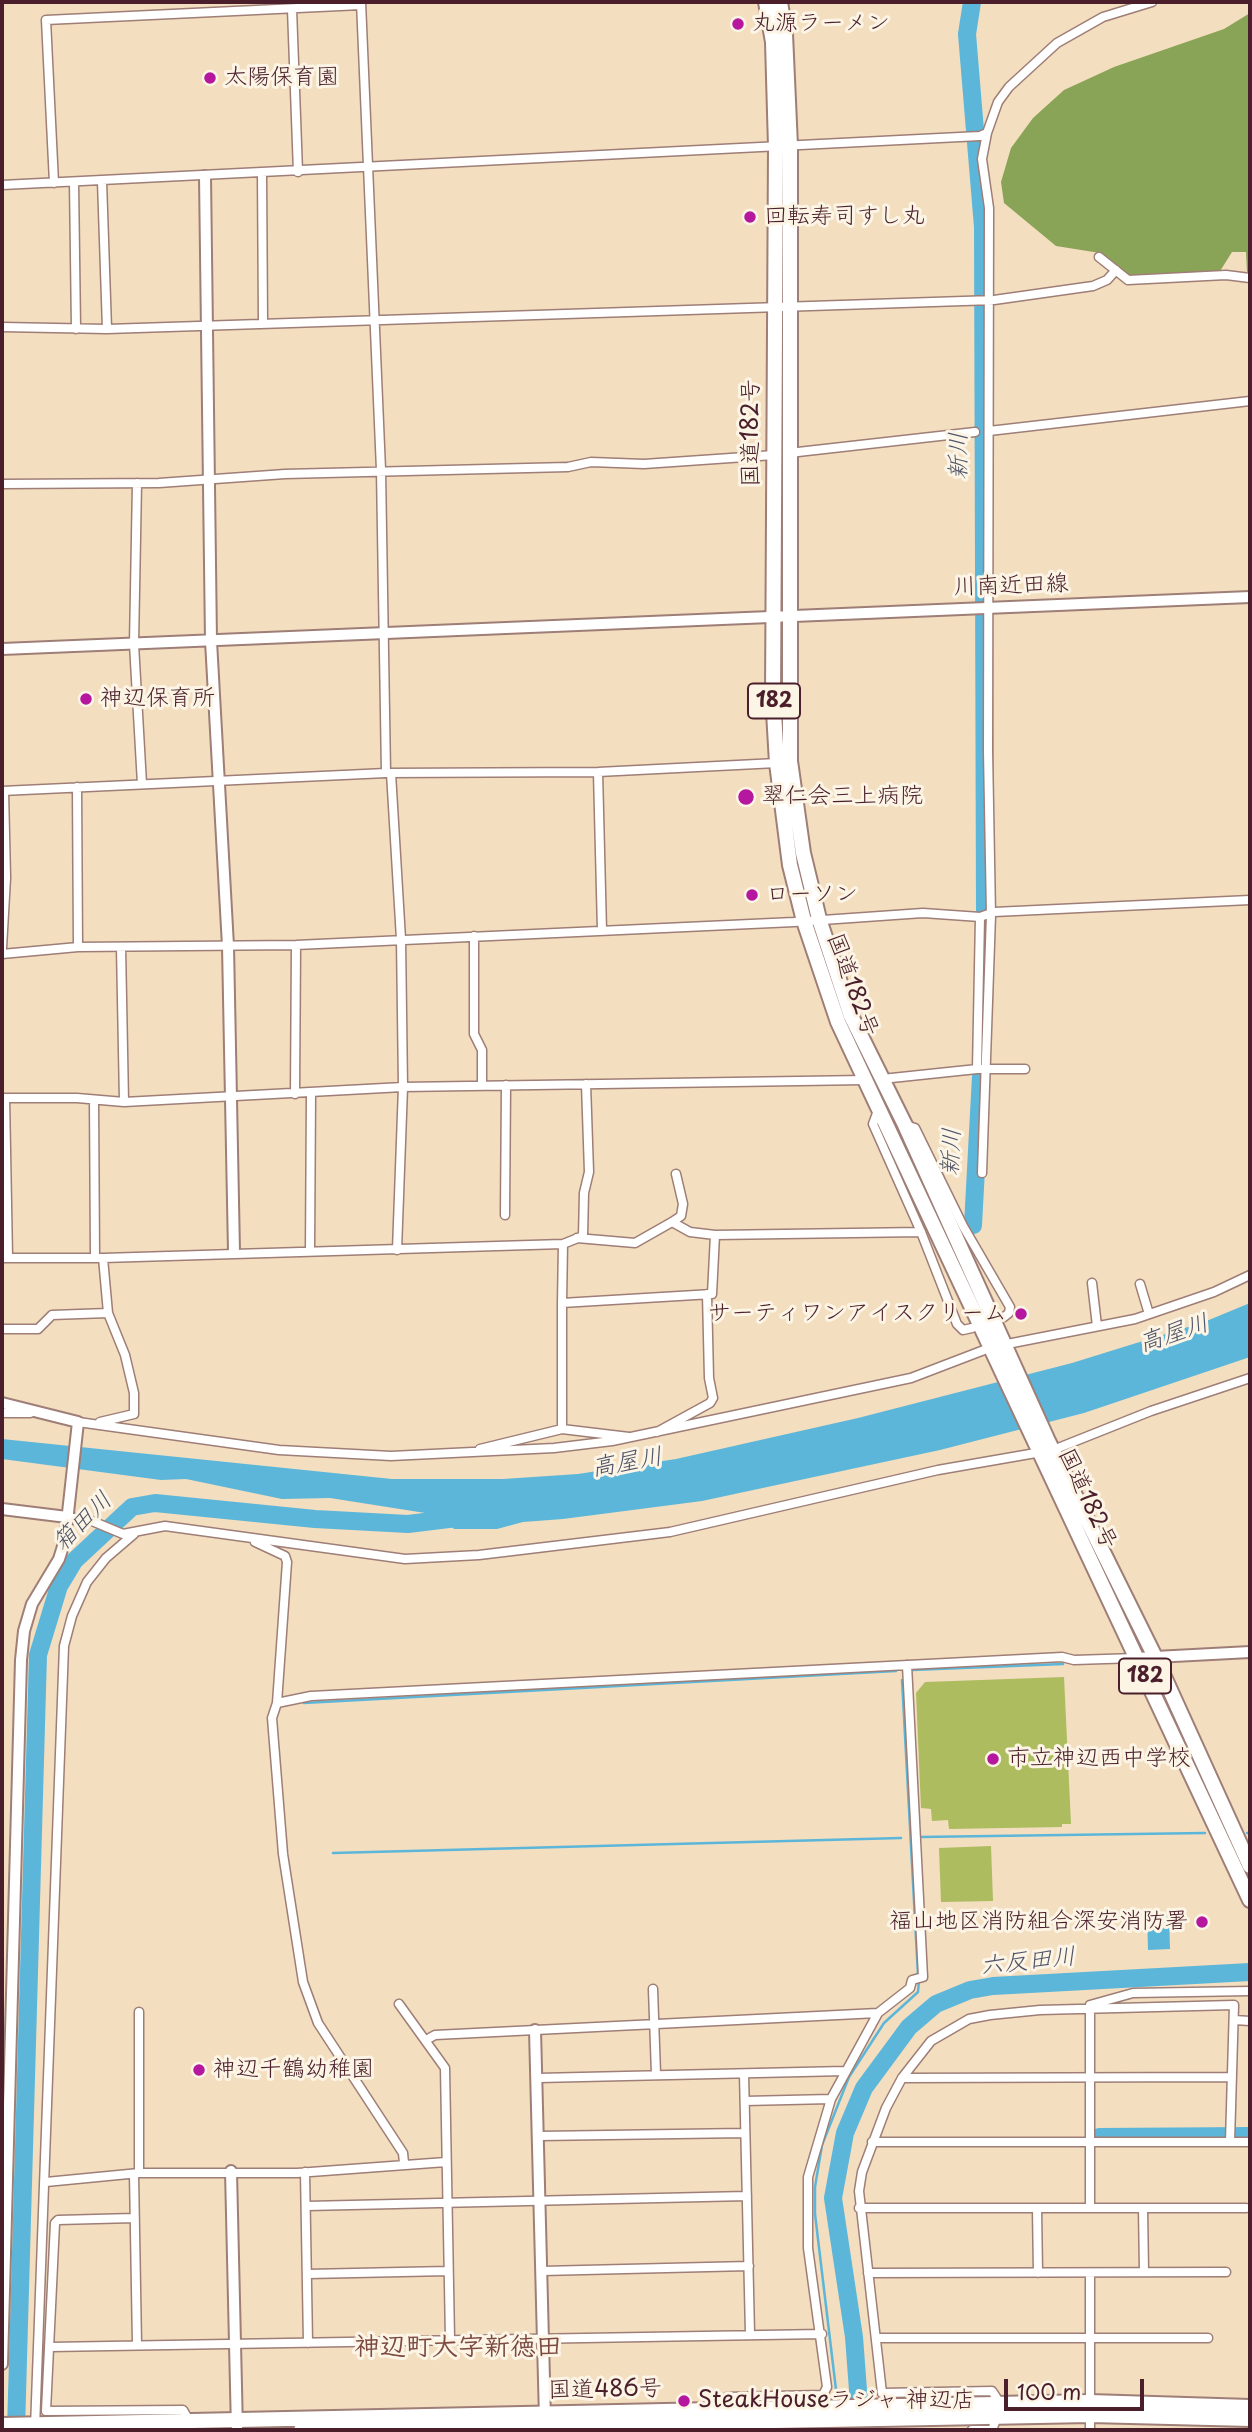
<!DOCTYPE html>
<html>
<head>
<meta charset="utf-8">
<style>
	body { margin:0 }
	#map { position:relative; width:1252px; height:2432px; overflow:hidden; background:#f3dec0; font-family:"Playpen Sans",sans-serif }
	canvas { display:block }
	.frame { position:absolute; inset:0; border:4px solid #4a1f2b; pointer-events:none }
	.scale { position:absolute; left:1004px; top:2379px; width:140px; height:32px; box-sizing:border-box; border:4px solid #4a1f2b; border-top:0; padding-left:9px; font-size:21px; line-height:24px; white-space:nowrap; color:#4a1f2b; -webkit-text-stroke:5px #fcf5e5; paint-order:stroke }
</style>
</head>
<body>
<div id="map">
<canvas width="1252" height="2432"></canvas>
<div class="frame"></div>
<div class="scale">100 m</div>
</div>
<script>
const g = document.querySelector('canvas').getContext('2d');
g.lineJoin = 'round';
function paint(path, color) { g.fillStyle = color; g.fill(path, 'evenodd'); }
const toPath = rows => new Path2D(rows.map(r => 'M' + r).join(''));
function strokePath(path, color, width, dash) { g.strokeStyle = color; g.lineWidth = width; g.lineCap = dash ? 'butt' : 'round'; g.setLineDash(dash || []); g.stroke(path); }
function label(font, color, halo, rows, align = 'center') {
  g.font = font + ' "Playpen Sans","Klee One",sans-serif'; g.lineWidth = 6; g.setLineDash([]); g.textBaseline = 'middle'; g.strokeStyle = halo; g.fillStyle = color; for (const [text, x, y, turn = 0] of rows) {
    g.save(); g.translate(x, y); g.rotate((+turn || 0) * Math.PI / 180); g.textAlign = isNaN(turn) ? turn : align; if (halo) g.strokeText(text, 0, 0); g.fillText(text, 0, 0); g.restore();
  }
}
const green = toPath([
	[1064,1677,1071,1824,1062,1824,1062,1827,949,1829,948,1820,932,1821,931,1809,921,1808,916,1693,925,1682],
	[991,1846,993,1901,941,1902,939,1848]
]);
const forest = toPath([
	[1250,13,1250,272,1247,272,1246,252,1232,252,1217,276,1135,280,1100,253,1056,246,1004,203,1001,182,1011,148,1033,118,1064,90,1114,67,1224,29]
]);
const water = toPath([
	[1250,1303,1250,1357,1084,1413,940,1450,702,1501,563,1519,523,1522,497,1529,454,1529,438,1515,330,1498,282,1499,186,1479,161,1480,2,1459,2,1439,392,1479,503,1479,578,1474,676,1459,858,1418,1072,1363,1204,1322],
	[1169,1914,1170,1949,1148,1950,1147,1915]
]);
const stream = toPath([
	[912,1670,1063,1664],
	[902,1680,918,1975],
	[304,1703,896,1671],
	[1247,1833,1250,1833],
	[920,1837,1205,1833],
	[333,1853,901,1838],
	[837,2398,815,2214,815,2187,822,2145,849,2077,884,2023,918,1992,919,1981],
	[838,2429,838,2430]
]);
const river = toPath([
	[972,2,967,34,983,227,985,911],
	[984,1011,985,920],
	[969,1226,973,1225,981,1076],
	[1099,2137,1250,2136],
	[16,2430,38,1655,59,1586,74,1561,132,1507,155,1503,315,1519,408,1524,465,1517],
	[861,2430,854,2337,833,2198,845,2133,864,2088,909,2027,936,2004,970,1990,993,1986,1250,1972]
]);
const street = toPath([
	[361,2,381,470,386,773],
	[292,9,298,172],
	[262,173,263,323],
	[102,181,107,329],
	[74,182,76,329],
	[54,183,46,20,361,5],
	[2,185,980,136,987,133,998,102,1009,87,1057,43,1103,17,1152,2],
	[1099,257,1128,280,1226,275,1250,278],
	[2,327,107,329,994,300,1093,286,1107,280,1116,270],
	[989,431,1250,401],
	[789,453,975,432],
	[137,483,134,644,142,784],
	[2,484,159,483,285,474,568,467,591,462,644,464,774,455],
	[598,772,602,931],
	[391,773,401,939,403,1087,397,1250],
	[77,787,78,947],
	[2,791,386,773,598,772,777,763],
	[474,936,474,1034,482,1050,482,1086],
	[121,947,124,1102],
	[2,948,6,878,4,791],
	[2,954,78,947,296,945,794,922,923,913,980,917,994,912,1250,900],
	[977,1069,980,917],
	[882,1079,977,1069,1025,1069],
	[295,1094,296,945],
	[2,1098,77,1098,124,1102,403,1087,865,1080],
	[5,1098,8,1257],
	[94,1100,95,1258],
	[879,1108,873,1124,921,1232,957,1324,963,1330,972,1328],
	[905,1125,915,1128,963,1226,1010,1307,1009,1313,1004,1317],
	[982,1173,991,915,988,751,989,208,982,159,987,133],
	[505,1215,506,1085],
	[715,1235,921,1232],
	[577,1238,635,1243,672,1222,681,1216,683,1204,676,1174],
	[563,1244,583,1236,584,1193,589,1172,586,1084],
	[310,1251,311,1093],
	[2,1258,103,1258,563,1244,562,1303,712,1294,715,1235,690,1232,672,1222],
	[1092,1283,1097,1326],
	[1140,1284,1149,1314],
	[562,1303,562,1429],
	[2,1329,38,1329,52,1315,108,1313],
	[2,1413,30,1413],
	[78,1422,279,1450,391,1456,554,1448,612,1441,911,1378,992,1347,1135,1319,1214,1292,1250,1275],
	[100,1422,134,1414,134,1393,125,1355,108,1313,103,1258],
	[657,1432,710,1403,713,1398,709,1378,707,1294],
	[480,1449,562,1429,629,1437],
	[67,1517,92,1521,123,1534,165,1526,405,1559,479,1555,670,1532,938,1470,1053,1450,1151,1411,1250,1378],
	[255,1542,285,1556,287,1562,277,1703,272,1718,283,1854,303,1982,318,2023,403,2153,404,2163],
	[277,1703,311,1696,1062,1657,1074,1660,1136,1658],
	[653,1989,656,2074],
	[399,2004,445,2068,450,2339],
	[139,2012,139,2173],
	[1234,2020,1250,2021],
	[426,2040,435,2035,878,2013],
	[744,2074,750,2334],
	[538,2078,845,2071],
	[902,2078,1232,2077],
	[745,2101,831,2099],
	[539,2136,745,2133],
	[872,2142,1250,2142],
	[305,2172,308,2343],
	[134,2174,137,2345],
	[46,2182,139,2173,297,2173,446,2162],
	[307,2206,747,2196],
	[859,2208,1246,2208],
	[1037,2208,1038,2273],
	[1090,2208,1090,2005,1133,1993,1250,1991],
	[1143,2208,1144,2272],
	[134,2218,58,2220,55,2223,46,2411,183,2410,190,2422],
	[542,2271,749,2266],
	[868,2273,1226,2272],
	[308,2274,448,2271],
	[878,2338,1208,2338],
	[50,2347,822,2334],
	[1000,2403,992,2391,882,2393,859,2191,862,2172,886,2108,902,2078,931,2041,969,2019,990,2015,1040,2010,1234,2005,1230,2142],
	[35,2428,64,1646,72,1616,87,1582,106,1558,134,1534],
	[726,2430,719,2422,719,2411,727,2397,823,2395,827,2387,808,2248,808,2177,831,2099,878,2013,910,1988,912,1980,923,1977,907,1665],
	[972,2430,992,2430,997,2417],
	[1090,2430,1090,2273]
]);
const secondary = toPath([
	[205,176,211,641,228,946,234,1252],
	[2,649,1250,597],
	[2,1403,78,1422,65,1540,59,1559,32,1604,24,1631,21,1660,2,2364],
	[2,1509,67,1517],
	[1136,1658,1250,1652],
	[535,2030,545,2419],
	[231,2171,237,2430]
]);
const highway = toPath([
	[766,2,773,42,776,147,773,695,777,763,790,865,804,921,838,1022,1250,1900],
	[780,2,785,34,790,146,790,761,803,853,819,919,851,1016,905,1125,1047,1439,1155,1657,1250,1866],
	[2,2425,1090,2402,1250,2407],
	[301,2430,1090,2415,1250,2419]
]);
const markers = [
	[738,24,7,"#b5179e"],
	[210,78,7,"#b5179e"],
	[750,217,7,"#b5179e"],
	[86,699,7,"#b5179e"],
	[746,797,9,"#b5179e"],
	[752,895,7,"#b5179e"],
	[1021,1314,7,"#b5179e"],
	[993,1759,7,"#b5179e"],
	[1202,1922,7,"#b5179e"],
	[199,2070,7,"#b5179e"],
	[684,2401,7,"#b5179e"]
];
const shields = [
	[774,701,52],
	[1145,1676,52]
];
const shieldNames = [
	["182",774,701],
	["182",1145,1676]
];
const poiNames = [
	["丸源ラーメン",752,24],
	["太陽保育園",224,78],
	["回転寿司すし丸",764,217],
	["神辺保育所",100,699],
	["翠仁会三上病院",762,797],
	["ローソン",766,895],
	["サーティワンアイスクリーム",1007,1314,"right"],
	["市立神辺西中学校",1007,1759],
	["福山地区消防組合深安消防署",1188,1922,"right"],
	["神辺千鶴幼稚園",213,2070],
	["SteakHouseラジャ 神辺店",698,2401]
];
const streetNames = [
	["国道182号",752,433,-90],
	["川南近田線",1011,586,-2],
	["国道182号",852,985,70],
	["国道182号",1087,1499,65],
	["国道486号",605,2390,-1]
];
const waterNames = [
	["新川",959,456,-90],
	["新川",952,1152,-87],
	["高屋川",1174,1334,-18],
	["高屋川",627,1463,-10],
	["箱田川",83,1522,-45],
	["六反田川",1028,1962,-6]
];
const quarterNames = [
	["神辺町大字新徳田",458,2348]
];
paint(green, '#acbc5f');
paint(forest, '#89a456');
paint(water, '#5cb6d9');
strokePath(stream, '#5cb6d9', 2.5);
strokePath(river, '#5cb6d9', 18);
strokePath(street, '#9e7e76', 11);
strokePath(secondary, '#9e7e76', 14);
strokePath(highway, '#9e7e76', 18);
strokePath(street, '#fff', 8);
strokePath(secondary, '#fff', 10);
strokePath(highway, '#fff', 14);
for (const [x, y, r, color] of markers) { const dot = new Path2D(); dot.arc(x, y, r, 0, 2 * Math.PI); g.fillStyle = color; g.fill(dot); strokePath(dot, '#fcf5e5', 2.5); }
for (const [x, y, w] of shields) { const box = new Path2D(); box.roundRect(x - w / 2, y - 17.5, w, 35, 5); g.fillStyle = '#fcf5e5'; g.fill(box); strokePath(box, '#4a1f2b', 2); }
label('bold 21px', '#4a1f2b', null, shieldNames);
label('23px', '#4a1f2b', '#fcf5e5', poiNames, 'left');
label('23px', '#4a1f2b', '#fcf5e5', streetNames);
label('italic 24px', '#505468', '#fcf5e5', waterNames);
label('bold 26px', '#7d4a42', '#fcf5e5', quarterNames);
</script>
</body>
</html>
